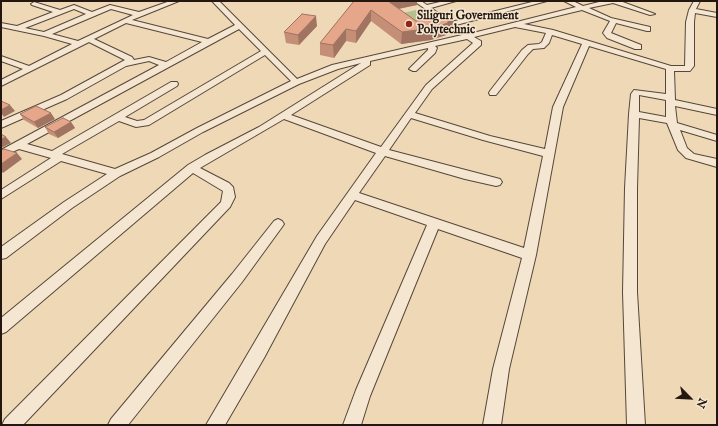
<!DOCTYPE html>
<html>
<head>
<meta charset="utf-8">
<style>
	body { margin:0 }
	#map { position:relative; width:718px; height:426px; overflow:hidden; background:#eed8b6; font-family:"IM FELL English",serif }
	canvas { display:block }
	.frame { position:absolute; inset:0; border:2px solid #241710; pointer-events:none }
	.north { position:absolute; left:670px; top:378px; width:40px; height:40px; -webkit-text-stroke:3px #f4e6d0; paint-order:stroke; rotate:114deg; font-size:11px; font-weight:700; line-height:16px; text-align:center; color:#241710 }
	.north::after { content:''; display:block; margin:auto; width:14px; height:18px; background:#241710; clip-path:polygon(50% 0,100% 100%,50% 72%,0 100%) }
</style>
</head>
<body>
<div id="map">
<canvas width="718" height="426"></canvas>
<div class="frame"></div>
<div class="north">N</div>
</div>
<script>
const g = document.querySelector('canvas').getContext('2d');
g.lineJoin = 'round';
function paint(path, color) { g.fillStyle = color; g.fill(path, 'evenodd'); }
const toPath = rows => new Path2D(rows.map(r => 'M' + r).join(''));
function strokePath(path, color, width, dash) { g.strokeStyle = color; g.lineWidth = width; g.lineCap = dash ? 'butt' : 'round'; g.setLineDash(dash || []); g.stroke(path); }
function label(font, color, halo, rows, align = 'center') {
  g.font = font + ' "IM FELL English",serif'; g.lineWidth = 3; g.setLineDash([]); g.textBaseline = 'middle'; g.strokeStyle = halo; g.fillStyle = color; for (const [text, x, y, turn = 0] of rows) {
    g.save(); g.translate(x, y); g.rotate((+turn || 0) * Math.PI / 180); g.textAlign = isNaN(turn) ? turn : align; if (halo) g.strokeText(text, 0, 0); g.fillText(text, 0, 0); g.restore();
  }
}
const green = toPath([
	[416,10,419,10,437,23,417,28,398,14]
]);
const minor = toPath([
	[170,1,179,1,132,20,208,39,235,25,212,1,219,1,297,79,332,65,462,35,414,1,421,1,427,5,444,1,456,1,431,8,451,22,536,1,547,1,456,25,469,34,576,7,564,1,573,1,583,6,603,1,620,1,655,14,650,15,613,3,589,8,611,18,650,27,650,31,647,31,616,23,611,33,641,45,641,49,635,49,607,38,603,33,610,21,582,10,524,24,553,30,671,66,685,66,686,22,689,10,694,1,700,1,696,9,717,13,717,17,695,13,694,22,694,66,690,71,674,71,675,100,717,109,717,115,675,106,677,123,717,135,717,141,680,130,687,148,694,154,717,159,717,167,686,158,678,150,667,123,639,118,637,188,637,292,645,425,627,425,623,292,625,188,629,114,631,94,634,90,666,94,666,69,589,46,563,107,536,255,509,369,501,425,483,425,493,369,522,258,438,229,370,396,361,425,343,425,356,390,427,225,355,200,325,244,264,358,225,425,206,425,317,236,376,153,284,119,200,168,229,183,233,187,235,197,230,207,23,425,2,425,5,419,221,202,223,191,193,173,6,332,1,334,1,318,188,165,205,155,259,127,361,63,338,69,299,84,203,132,159,157,120,176,72,208,6,258,1,259,1,247,64,202,107,174,61,161,1,199,1,190,51,158,19,149,1,157,1,150,159,65,149,61,126,66,67,99,1,128,1,121,61,95,125,60,89,42,1,86,1,80,23,69,1,61,1,56,29,66,72,44,44,36,1,27,1,23,17,26,53,12,32,5,31,4,34,2,60,10,74,5,92,12,110,5,139,12,170,1],
	[74,9,86,14,44,32,25,28,74,9],
	[111,9,133,15,78,41,52,34,111,9],
	[126,23,202,42,166,62,149,57,134,60,132,57,94,39,126,23],
	[515,27,546,33,542,42,539,44,528,45,522,50,490,91,489,93,490,95,496,95,528,54,533,49,544,48,549,43,552,35,582,44,553,107,545,149,490,136,415,113,432,89,481,45,481,41,474,37,515,27],
	[239,29,261,51,144,120,137,121,125,117,177,86,178,84,177,82,171,82,52,151,27,144,239,29],
	[467,39,473,43,426,85,381,147,291,115,370,65,370,61,428,48,428,50,409,69,413,71,416,71,435,53,437,48,435,46,467,39],
	[265,55,291,81,197,128,151,153,115,169,62,154,119,121,136,127,149,125,265,55],
	[639,95,666,100,666,117,639,112,639,95],
	[411,118,483,140,543,156,524,248,359,193,385,156,465,179,496,186,500,185,502,182,500,179,389,150,411,118],
	[278,219,282,221,284,224,282,227,242,282,128,425,108,425,111,419,232,274,274,221,278,219]
]);
const wall = toPath([
	[354,1,417,5,399,9,416,21,454,17,452,29,447,32,446,35,431,40,401,44,371,21,356,43,346,41,334,58,320,55,320,43],
	[317,26,299,45,286,43,284,32],
	[20,114,55,119,38,128,24,120],
	[71,122,75,128,58,138,49,134,45,127]
]);
const shadedWall = toPath([
	[387,1,417,1,417,5,386,11],
	[371,10,371,21,356,43,356,31],
	[316,16,317,26,299,45,298,35],
	[454,17,452,29,447,32,446,35,431,40,401,44,402,32,448,20],
	[346,29,346,41,334,58,333,45],
	[10,105,15,111,4,117,1,113,1,110],
	[51,113,55,119,38,128,34,122],
	[71,122,75,128,58,138,54,132],
	[6,137,11,143,1,148,1,139],
	[17,153,22,159,3,173,1,171,1,164]
]);
const building = toPath([
	[354,1,388,1,416,21,448,14,454,17,448,20,448,23,433,28,402,32,371,10,356,31,346,29,333,45,320,43,354,1],
	[302,14,316,16,298,35,284,32,302,14],
	[1,101,10,105,1,110,1,101],
	[36,106,51,113,34,122,20,114,36,106],
	[63,118,71,122,54,132,45,127,63,118],
	[1,134,6,137,1,139,1,134],
	[4,149,17,153,1,164,1,150,4,149]
]);
const markers = [
	[409,24,4,"#8f2418"]
];
const farPoinames = [
	["Siliguri Government",417,17],
	["Polytechnic",417,31]
];
paint(green, '#b6bf90');
strokePath(minor, '#56473a', 2);
paint(minor, '#f4e6d0');
paint(wall, '#c58f77');
paint(shadedWall, '#a07461');
paint(building, '#e5a68a');
strokePath(building, '#a07461', 1);
for (const [x, y, r, color] of markers) { const dot = new Path2D(); dot.arc(x, y, r, 0, 2 * Math.PI); g.fillStyle = color; g.fill(dot); strokePath(dot, '#f4e6d0', 1.5); }
label('bold 12px', '#241710', '#f4e6d0', farPoinames, 'left');
</script>
</body>
</html>
